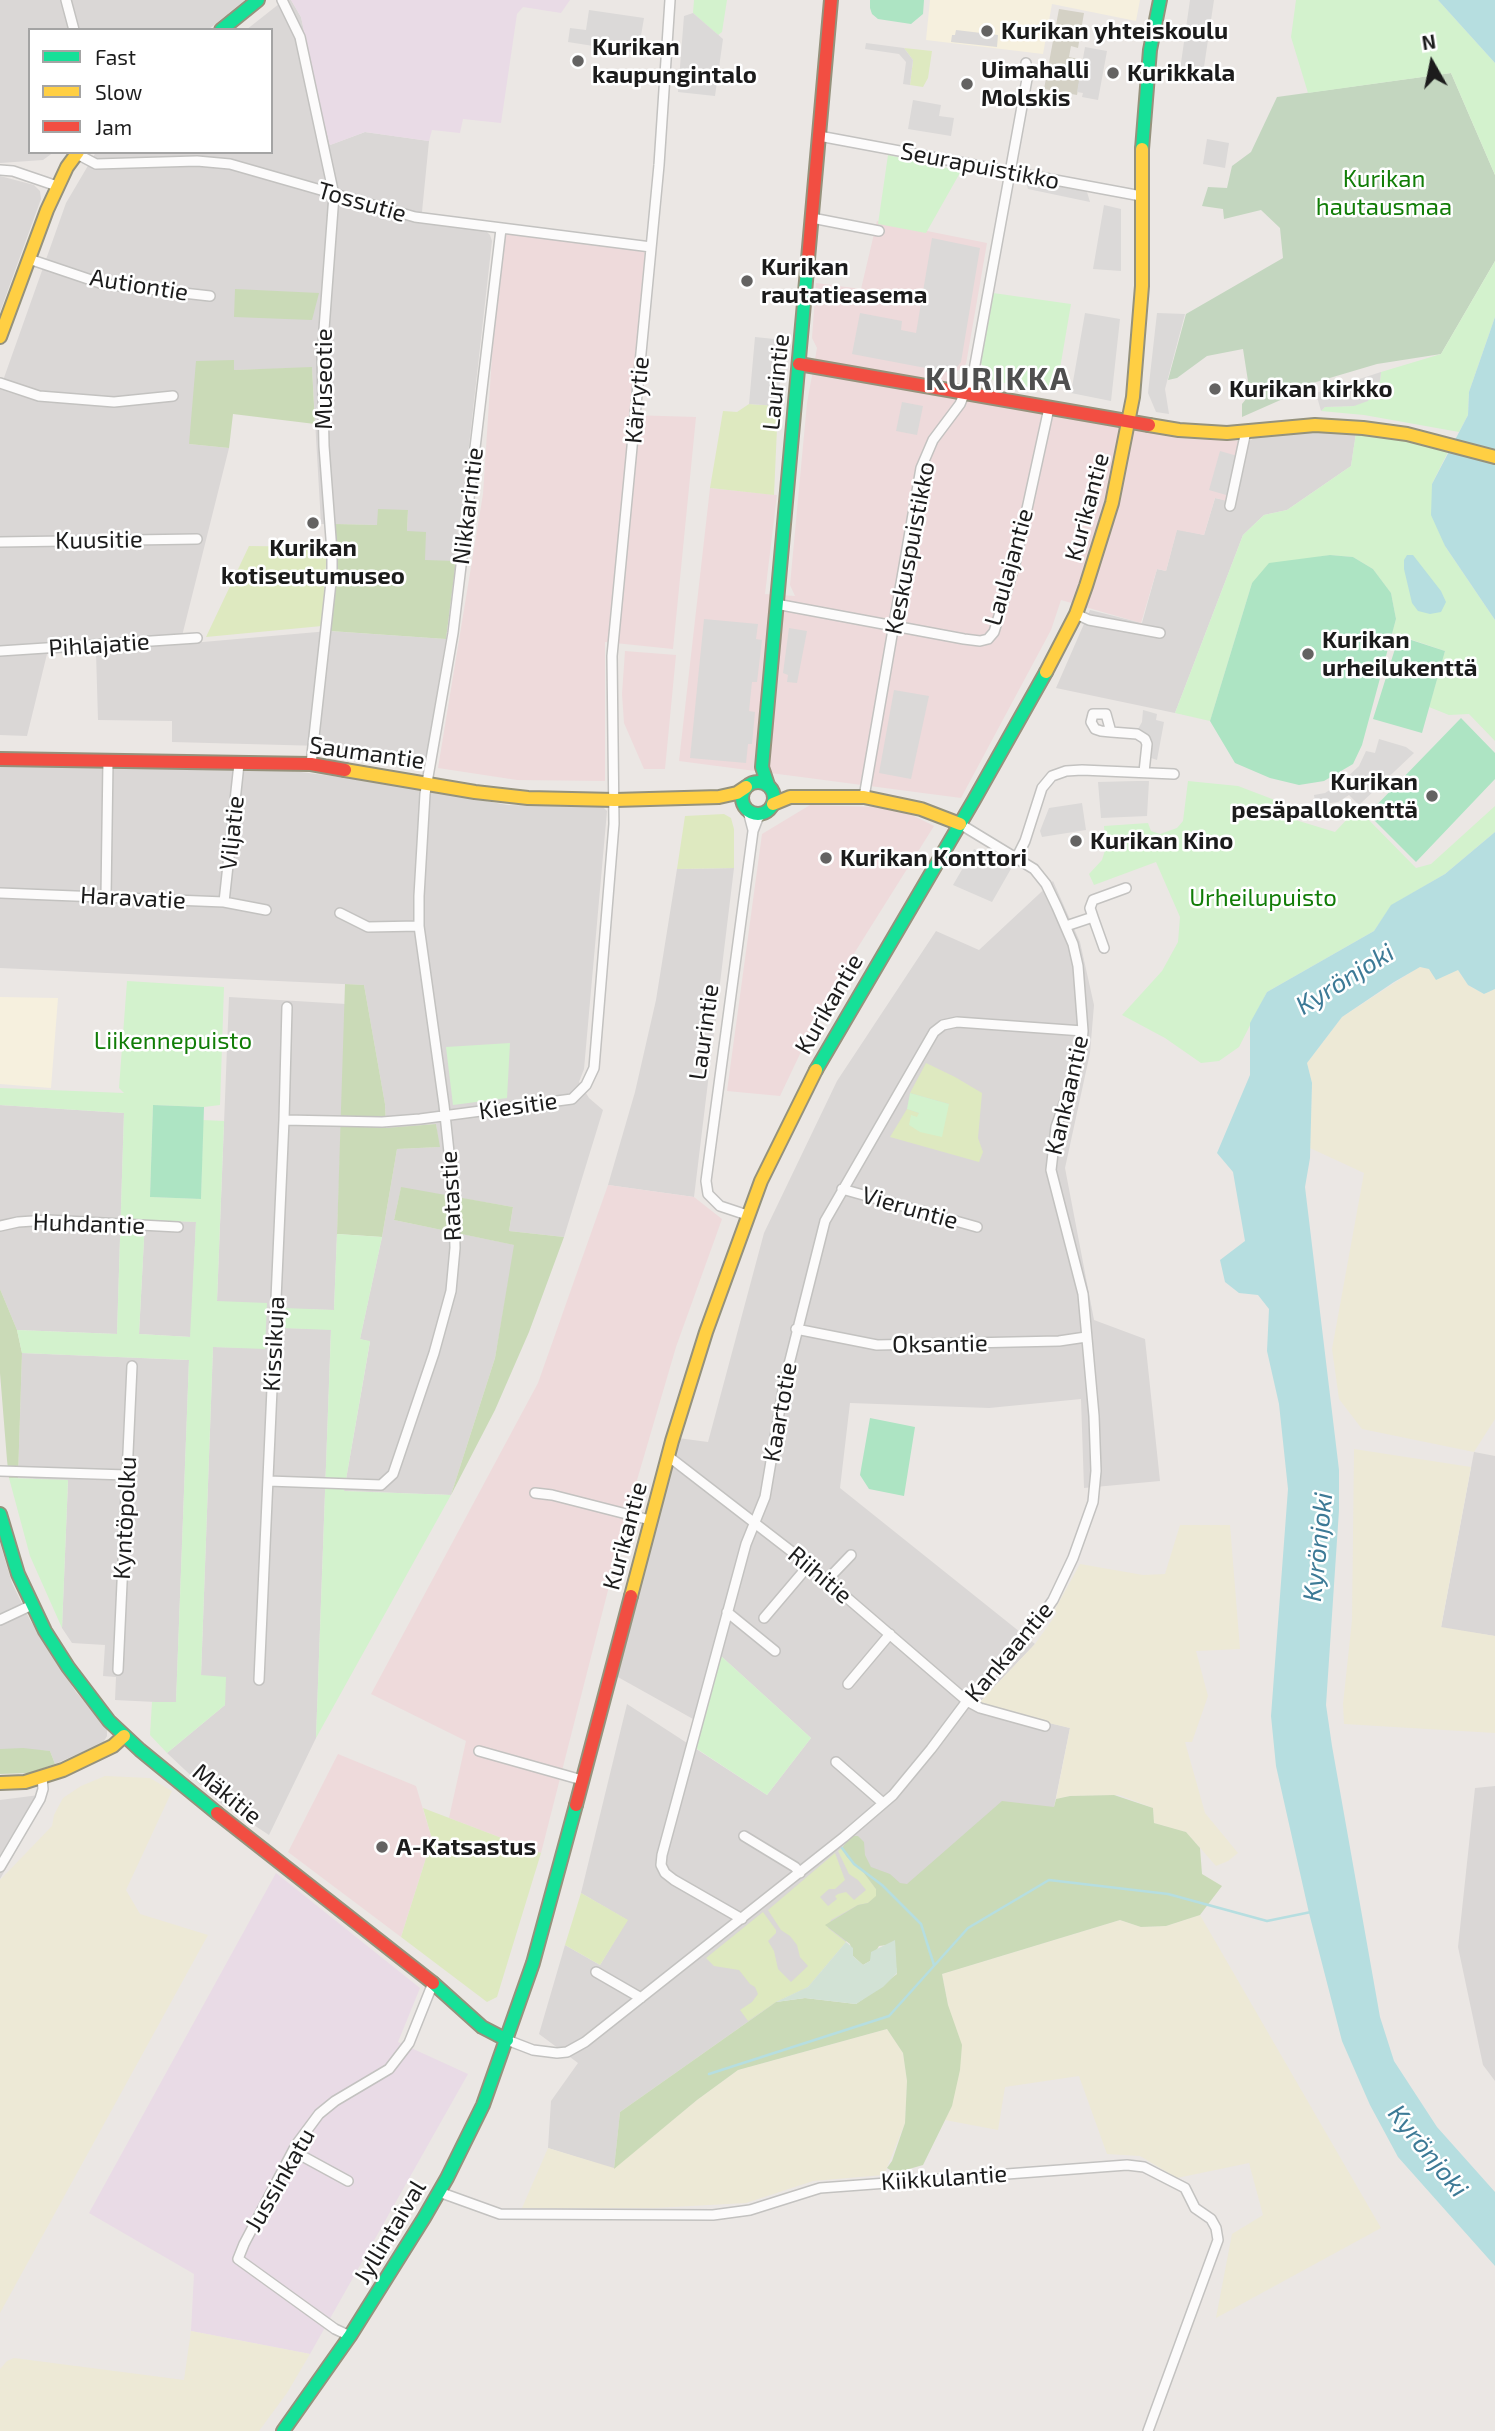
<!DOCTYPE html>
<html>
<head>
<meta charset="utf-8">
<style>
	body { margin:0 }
	#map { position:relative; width:1495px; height:2431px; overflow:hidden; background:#ebe7e4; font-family:"Exo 2",sans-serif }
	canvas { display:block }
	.legend { position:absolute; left:28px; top:28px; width:245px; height:126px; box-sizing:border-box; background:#fff; border:2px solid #a4a4a4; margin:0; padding:9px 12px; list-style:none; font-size:21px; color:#1c1c1c }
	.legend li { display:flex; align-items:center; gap:14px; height:35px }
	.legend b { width:35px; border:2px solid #a4a4a4 }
	.north { position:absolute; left:1397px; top:28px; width:70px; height:70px; -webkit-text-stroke:5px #fff; paint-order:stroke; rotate:351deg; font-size:19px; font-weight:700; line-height:28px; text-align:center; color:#1c1c1c }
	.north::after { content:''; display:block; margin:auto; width:24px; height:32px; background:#1c1c1c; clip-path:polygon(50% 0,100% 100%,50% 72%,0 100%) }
</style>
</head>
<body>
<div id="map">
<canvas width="1495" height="2431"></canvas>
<ul class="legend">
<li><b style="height:9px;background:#16e098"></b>Fast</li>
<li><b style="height:9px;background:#ffcf43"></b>Slow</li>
<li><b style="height:9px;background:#f24e42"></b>Jam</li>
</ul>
<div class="north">N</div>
</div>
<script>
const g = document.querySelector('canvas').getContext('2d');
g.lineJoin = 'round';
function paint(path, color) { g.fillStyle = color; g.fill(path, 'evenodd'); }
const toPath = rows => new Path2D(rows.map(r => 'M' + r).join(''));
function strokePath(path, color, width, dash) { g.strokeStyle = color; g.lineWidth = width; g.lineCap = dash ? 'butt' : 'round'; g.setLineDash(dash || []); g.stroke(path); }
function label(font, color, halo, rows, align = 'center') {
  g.font = font + ' "Exo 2",sans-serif'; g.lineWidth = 5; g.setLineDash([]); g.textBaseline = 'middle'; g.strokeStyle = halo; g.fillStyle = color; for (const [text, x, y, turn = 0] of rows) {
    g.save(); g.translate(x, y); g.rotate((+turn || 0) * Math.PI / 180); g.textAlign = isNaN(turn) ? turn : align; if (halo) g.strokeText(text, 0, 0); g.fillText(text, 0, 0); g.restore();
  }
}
const residential = toPath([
	[0,0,245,0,208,30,30,30,30,152,54,152,43,160,0,163],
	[284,0,291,0,301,17,330,145,365,132,429,141,421,222,485,230,490,235,492,241,456,561,425,561,407,531,408,510,378,525,321,524,312,368,234,370,233,360,189,444,229,448,180,644,329,631,446,639,425,763,322,746,172,742,172,721,98,720,96,652,47,654,27,736,0,735,0,389,66,203,96,152,271,152,271,30,246,30],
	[0,176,34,185,40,191,41,199,0,312],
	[1309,431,1356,433,1351,466,1287,510,1264,515,1243,535,1175,713,1056,688,1090,610,1142,623,1157,569,1166,571,1177,529,1204,535,1215,498,1235,502,1248,442,1258,435],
	[0,765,293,771,402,785,507,805,603,807,607,811,584,1069,579,1082,589,1098,603,1110,564,1237,509,1231,513,1207,401,1188,394,1220,515,1245,495,1358,451,1495,344,1491,370,1342,360,1339,382,1237,397,1149,439,1147,436,1124,386,1129,385,1104,364,985,0,968],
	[734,868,694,1197,608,1185,635,1092,656,1000,677,869],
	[1053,881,1080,942,1094,1005,1090,1053,1065,1168,1094,1320,1145,1339,1160,1481,1084,1488,1081,1399,989,1408,850,1403,840,1488,1035,1644,977,1705,1070,1728,1054,1807,850,1937,808,1987,776,2002,620,2112,614,2169,548,2148,551,2101,578,2063,539,2034,565,1945,600,1965,627,1920,581,1893,627,1704,767,1795,811,1738,721,1656,702,1724,616,1676,678,1438,708,1442,764,1233,837,1081,936,931,979,950],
	[229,997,346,1004,334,1310,284,1309,284,1328,331,1329,316,1738,269,1835,219,1802,167,1753,225,1705,201,1676,213,1347,265,1348,217,1301],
	[0,1105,124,1113,117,1334,17,1330,0,1289],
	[145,1219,196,1222,191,1337,139,1334],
	[22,1353,189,1360,176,1703,115,1700,116,1677,103,1676,105,1645,72,1643,62,1628,68,1481,18,1478],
	[1474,1452,1495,1456,1495,1636,1441,1628],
	[0,1543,12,1583,30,1620,76,1692,107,1727,107,1736,103,1743,55,1764,50,1751,0,1749],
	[1495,1786,1495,2081,1483,2065,1458,1947,1475,1788],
	[47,1794,16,1851,0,1879,0,1800]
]);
const commercial = toPath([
	[877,221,987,243,966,364,947,379,953,397,1149,431,1248,442,1235,503,1215,498,1204,535,1177,530,1166,571,1157,569,1141,623,1061,600,1051,630,961,798,679,761,710,488,777,495,765,594,795,596,790,585,807,403,817,348,812,338,816,283,861,289],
	[500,233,645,250,630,415,696,417,673,649,605,642,605,781,517,780,438,768,483,494],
	[625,651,676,655,665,769,644,769,624,723,622,694],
	[810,805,877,807,904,811,934,826,828,995,780,1096,727,1091,762,834],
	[608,1185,694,1197,722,1219,676,1347,630,1504,541,1853,449,1818,466,1741,371,1694,538,1383],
	[338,1754,416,1786,432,1839,401,1937,288,1852]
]);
const industrial = toPath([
	[291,0,570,0,561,13,523,7,517,14,501,123,463,119,460,133,432,130,429,141,365,132,330,145,319,106,301,17],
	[276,1873,420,1988,398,2042,468,2074,310,2354,191,2331,194,2274,89,2213]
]);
const education = toPath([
	[930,0,1140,0,1136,21,1052,4,1043,54,926,40],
	[0,997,58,998,51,1088,0,1084]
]);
const construction = toPath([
	[1059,9,1084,13,1078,48,1071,46,1069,57,1083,60,1077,95,1044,89]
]);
const farmland = toPath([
	[1419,967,1458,970,1468,985,1484,994,1495,989,1495,1419,1474,1452,1362,1429,1339,1399,1332,1349,1364,1173,1310,1148,1312,1083,1307,1063,1342,1017],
	[1354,1449,1471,1467,1441,1627,1495,1636,1495,1733,1344,1724,1343,1704,1352,1620],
	[1180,1525,1230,1525,1240,1649,1196,1651,1208,1696,1192,1742,1185,1742,1205,1813,1238,1853,1228,1861,1216,1866,1186,1832,1154,1823,1153,1808,1119,1795,1070,1796,1056,1799,1070,1728,976,1706,1035,1644,1057,1613,1054,1611,1080,1564,1143,1575,1165,1574],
	[105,1776,150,1778,172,1791,126,1890,140,1914,208,1935,0,2313,0,1880,52,1826,54,1815,63,1798,81,1786],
	[1200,1915,1381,2228,1216,2318,1232,2234,1263,2215,1249,2163,1177,2178,1140,2156,1107,2154,1079,2076,1005,2087,998,2130,945,2120,952,2106,948,2005,942,1974,1120,1920,1141,1927,1166,1926],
	[887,2029,903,2053,907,2081,905,2123,884,2175,813,2181,746,2203,655,2208,522,2208,548,2148,614,2168,697,2100,738,2070],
	[191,2331,310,2354,287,2393,259,2431,0,2431,0,2369,7,2361,14,2358,184,2380]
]);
const grass = toPath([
	[904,48,932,51,928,78,923,87,910,85,913,60],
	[749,404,778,406,774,495,710,488,723,411,737,412],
	[249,546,327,547,322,626,206,637],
	[724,814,731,818,734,829,734,868,677,869,685,816],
	[926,1063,955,1077,982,1093,978,1138,983,1152,979,1162,890,1137,907,1109,919,1113,918,1117,909,1126,949,1104,910,1093],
	[423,1808,541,1853,497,1997,487,2002,401,1937,432,1839],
	[842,1848,847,1857,861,1869,876,1889,876,1897,868,1903,858,1905,831,1920,828,1928,846,1942,808,1987,776,2002,748,2021,740,2010,752,2002,758,1994,755,1987,750,1984,739,1970,714,1966,706,1958,763,1912,776,1930,776,1933,768,1941,774,1951,778,1969,791,1982,808,1966,800,1957,797,1945,790,1936,781,1930,768,1910,835,1853,845,1880,835,1889,829,1889,820,1897,828,1906,837,1899,835,1896,838,1894,846,1892,854,1900,866,1890,858,1880,849,1874,838,1851],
	[581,1893,628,1920,600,1965,565,1945]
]);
const forest = toPath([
	[235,289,319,293,312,320,234,317],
	[234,360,234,370,312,367,315,424,233,414,229,448,189,444,196,361],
	[378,509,408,510,407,531,426,532,425,560,456,561,446,639,330,631,337,574,335,524,377,525],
	[345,984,364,985,385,1104,386,1128,436,1124,440,1147,397,1149,382,1237,337,1234],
	[401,1187,513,1207,509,1231,564,1237,529,1332,495,1410,451,1495,495,1358,514,1245,394,1220],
	[0,1289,17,1330,22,1353,18,1478,9,1478,7,1460,0,1373],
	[23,1748,50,1751,55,1764,29,1773,0,1774,0,1749],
	[1114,1795,1153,1808,1154,1823,1186,1832,1200,1848,1202,1874,1222,1886,1200,1915,1166,1926,1141,1927,1120,1920,942,1974,948,2005,962,2045,960,2070,952,2106,923,2165,895,2173,887,2168,892,2161,905,2123,907,2081,903,2053,887,2029,738,2070,697,2100,614,2169,620,2112,776,2002,805,1998,856,2004,897,1974,894,1953,887,1945,879,1946,870,1961,863,1965,853,1956,850,1944,825,1925,858,1905,868,1903,876,1896,876,1889,861,1869,847,1857,842,1848,851,1836,858,1836,864,1842,865,1855,871,1867,890,1874,900,1883,907,1884,1002,1801,1054,1807,1056,1799,1070,1796]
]);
const wetland = toPath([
	[895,1940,897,1973,883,1987,856,2004,805,1998,776,2002,808,1987,846,1942,853,1948,853,1956,863,1965,870,1961,871,1952]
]);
const cemetery = toPath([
	[1451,73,1495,175,1495,261,1441,354,1377,364,1306,385,1284,389,1285,398,1242,417,1242,404,1250,394,1243,349,1207,356,1177,378,1168,380,1186,314,1283,258,1280,228,1261,210,1224,219,1223,209,1202,206,1208,187,1227,188,1232,166,1251,152,1277,97]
]);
const park = toPath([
	[694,0,727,0,722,32,718,35,693,13],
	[1296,0,1438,0,1495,63,1495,175,1451,73,1308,93,1291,37],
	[888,155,961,171,926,233,878,224],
	[1495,261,1495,317,1469,392,1468,415,1459,432,1364,415,1321,411,1325,407,1354,406,1380,381,1381,372,1441,354],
	[993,293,1071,304,1056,392,994,381,986,374,981,363],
	[1356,433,1382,435,1417,442,1448,452,1432,484,1445,546,1495,620,1495,741,1469,714,1449,715,1429,707,1445,651,1392,633,1396,619,1391,593,1373,569,1353,557,1330,555,1302,560,1252,583,1210,721,1175,713,1243,535,1264,515,1287,510,1351,466],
	[1188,781,1238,786,1280,802,1276,814,1335,832,1350,816,1362,813,1416,868,1431,864,1495,806,1495,832,1445,874,1392,905,1374,931,1267,992,1239,1047,1219,1061,1201,1063,1165,1038,1122,1015,1162,971,1178,942,1180,917,1156,862,1094,885,1089,874,1102,860,1106,847,1104,826,1148,823,1151,831,1160,834,1177,828,1183,821],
	[127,981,224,987,220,1105,204,1107,153,1105,150,1197,201,1199,203,1120,224,1121,217,1301,267,1303,265,1349,213,1347,201,1675,226,1677,225,1705,167,1753,150,1735,152,1702,176,1702,189,1360,22,1353,17,1330,117,1334,124,1113,0,1105,0,1088,124,1093,119,1088],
	[145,1220,196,1222,190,1337,139,1334],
	[510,1043,507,1098,453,1105,446,1047],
	[910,1093,949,1104,942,1137,920,1132,909,1125,911,1115,917,1117,919,1113,907,1109],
	[337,1234,382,1237,360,1339,370,1341,344,1491,451,1495,316,1738,331,1330,283,1328,284,1308,334,1310],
	[9,1478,68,1480,62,1628,30,1556],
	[721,1656,811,1738,767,1795,694,1747]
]);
const pitch = toPath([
	[870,0,924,0,923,14,911,24,878,19,872,14,870,8],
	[1330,555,1353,557,1373,569,1391,593,1396,619,1362,745,1353,764,1324,781,1299,785,1270,778,1235,763,1210,721,1252,583,1269,563],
	[1399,636,1445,651,1422,733,1373,719],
	[1461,718,1495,753,1495,779,1416,862,1368,814],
	[153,1105,204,1107,201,1199,150,1197],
	[870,1418,915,1427,904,1496,869,1489,860,1475]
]);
const parking = toPath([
	[1190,0,1214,0,1202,80,1179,77],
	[589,10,644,18,638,53,568,42,570,28,586,30],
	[693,13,723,39,715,96,678,92,684,16],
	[956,30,998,35,997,47,951,42,952,35,955,35],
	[866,43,904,48,913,60,910,85,903,84,906,62,899,54,865,49],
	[1085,47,1107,51,1098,100,1082,97,1083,93,1077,92],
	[913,100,941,105,939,116,954,118,951,136,908,129],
	[1207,139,1229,143,1225,168,1203,164],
	[1025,179,1087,192,1090,202,1028,189],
	[1104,205,1121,209,1121,271,1093,269],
	[932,238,980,248,961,362,952,373,852,354,860,313,902,321,901,330,916,333],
	[1085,313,1120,319,1111,401,1071,393],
	[1157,313,1185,314,1165,389,1169,414,1156,412,1148,393],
	[755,337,784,340,778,406,749,404],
	[1381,372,1380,381,1368,401,1354,406,1325,407,1321,411,1316,393],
	[902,402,923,406,917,435,896,431],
	[1220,451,1241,457,1233,497,1209,490],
	[924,509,908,597,901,603,917,512],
	[704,619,758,624,756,639,762,640,757,682,752,682,749,711,755,712,752,744,748,744,746,763,690,758],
	[789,628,807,631,797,683,787,682,788,675,783,673],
	[894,690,929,696,911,779,879,773],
	[1143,710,1157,714,1156,720,1164,722,1157,760,1151,758,1152,742,1138,729,1142,722],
	[1379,739,1406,747,1414,753,1359,805,1349,795,1338,802,1324,804,1315,802,1314,795,1325,793,1342,782,1359,766,1366,751,1375,753],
	[1137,781,1149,781,1147,816,1101,818,1098,782],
	[1082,803,1086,830,1042,837,1040,831,1049,808],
	[974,849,1012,867,992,902,953,885]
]);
const water = toPath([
	[1438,0,1495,0,1495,63],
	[1495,317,1495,620,1445,546,1431,515,1432,484,1468,415,1469,392],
	[1407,555,1413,555,1441,591,1446,602,1441,612,1430,614,1418,611,1412,603,1404,569,1404,560],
	[1495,832,1495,989,1484,994,1468,985,1458,970,1436,980,1429,969,1420,967,1394,982,1342,1017,1307,1063,1312,1083,1310,1158,1305,1187,1339,1470,1339,1510,1326,1705,1332,1746,1380,2017,1394,2061,1437,2127,1495,2192,1495,2266,1398,2157,1370,2105,1342,2041,1309,1913,1276,1766,1271,1716,1288,1489,1279,1404,1267,1351,1269,1309,1258,1295,1239,1293,1225,1282,1220,1260,1245,1241,1233,1172,1217,1153,1250,1075,1250,1023,1267,992,1374,931,1391,905,1445,874]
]);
const stream = toPath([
	[842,1848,854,1864,882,1885,921,1924,934,1965],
	[709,2074,889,2016,968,1928,1049,1880,1168,1894,1267,1921,1311,1912]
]);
const street = toPath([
	[66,0,74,30],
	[282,0,300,37,334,195,322,356,324,446,332,552,332,573,311,764],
	[819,136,1141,196],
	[77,154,96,164,197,161,230,164,415,217,651,247],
	[0,170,13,171,57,186],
	[812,218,879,231],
	[29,259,103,284,210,296],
	[0,383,39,396,114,402,173,396],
	[1230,506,1246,431],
	[0,542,197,539],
	[776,604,964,639,980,641,988,639,994,632,1015,564,1049,408],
	[1076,614,1089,620,1160,633],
	[0,651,197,638],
	[1111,732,1106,714,1093,714,1091,722,1095,729,1101,731,1111,732,1137,734,1145,739,1147,744,1144,772],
	[864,797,921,468,933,440,960,404,974,370,1027,79,1026,63],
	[748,811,753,830],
	[1017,857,1025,841,1042,788,1052,776,1066,771,1082,770,1174,774],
	[0,893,224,902,266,910],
	[106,896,108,761],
	[224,902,239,764],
	[340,913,368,927,419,926],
	[1093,917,1104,948],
	[1066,926,1093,917,1090,908,1093,900,1126,888],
	[284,1120,382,1122,420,1119,572,1099,586,1085,594,1068,614,824,612,656,659,165,670,0],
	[842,1189,977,1227],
	[747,1215,720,1206,708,1194,706,1181,753,831,758,818,763,813],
	[0,1226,18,1222,48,1220,178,1227],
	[796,1329,877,1345,1059,1341,1086,1337],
	[668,1456,809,1565,967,1701,980,1708,1045,1726],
	[0,1471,127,1475],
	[268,1481,381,1485,393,1474,434,1353,451,1291,455,1248,454,1200,444,1105,419,926,419,896,425,794,453,633,501,229],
	[535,1493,552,1495,650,1520],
	[827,1580,851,1555],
	[727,1612,775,1651],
	[764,1618,809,1565],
	[0,1620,32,1605],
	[118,1670,132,1366],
	[259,1680,284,1120,287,1007],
	[848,1684,890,1634],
	[479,1751,582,1780],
	[836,1762,883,1803],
	[744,1836,795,1867,800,1873],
	[0,1867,40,1799,43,1789,42,1777],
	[742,1919,674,1880,665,1873,661,1865,662,1855,746,1544,765,1497,784,1384,825,1221,934,1032,943,1025,957,1022,1083,1031],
	[596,1972,641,1998],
	[507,2040,533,2050,557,2053,567,2052,585,2042,844,1837,893,1795,931,1749,967,1701,1034,1627,1053,1600,1073,1558,1093,1502,1096,1471,1094,1416,1083,1294,1051,1170,1056,1127,1081,1054,1083,1031,1078,966,1073,944,1057,907,1046,884,1034,869,960,824],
	[293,2151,348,2181],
	[439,2192,500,2214,713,2215,750,2210,820,2188,1127,2165,1144,2167,1185,2188,1195,2208,1211,2219,1216,2228,1218,2240,1148,2431],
	[350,2336,335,2329,238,2259,244,2244,296,2145,319,2114,335,2101,389,2069,409,2043,433,1983]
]);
const fast = toPath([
	[221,30,258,0],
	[1142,149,1150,50,1160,0],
	'742 798a16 16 0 1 1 32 0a16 16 0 1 1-32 0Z',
	[768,785,762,767,807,270],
	[816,1070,974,800,1046,672],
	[0,1514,18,1574,45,1631,68,1667,109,1721,140,1750,217,1813],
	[433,1983,482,2027,507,2040],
	[283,2431,350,2336,424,2218,447,2178,483,2105,533,1963,576,1805]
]);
const slow = toPath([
	[0,337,47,210,67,167,78,152],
	[1149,425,1179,430,1227,433,1315,425,1363,428,1407,434,1495,457],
	[1046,672,1076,614,1086,586,1112,503,1133,397,1142,286,1142,149],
	[345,770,475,792,528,798,615,800,719,797,737,793,746,787],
	[773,804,790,797,864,797,921,809,960,824],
	[631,1596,672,1441,706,1332,761,1181,816,1070],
	[0,1783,25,1782,63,1770,113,1746,124,1736]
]);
const jam = toPath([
	[807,270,831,0],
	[799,364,1149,425],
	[0,759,311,764,345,770],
	[576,1805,631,1596],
	[217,1813,433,1983]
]);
const markers = [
	[987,31,7,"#646362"],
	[578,61,7,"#646362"],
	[1113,73,7,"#646362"],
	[967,84,7,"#646362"],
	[747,281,7,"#646362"],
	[1215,389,7,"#646362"],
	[313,523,7,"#646362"],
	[1308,654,7,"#646362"],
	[1432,796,7,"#646362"],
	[1076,841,7,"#646362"],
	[826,858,7,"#646362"],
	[382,1847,7,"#646362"]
];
const poiNames = [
	["Kurikan yhteiskoulu",1001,31],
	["Kurikan",592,47],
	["kaupungintalo",592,75],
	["Uimahalli",981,70],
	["Molskis",981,98],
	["Kurikkala",1127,73],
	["Kurikan",761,267],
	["rautatieasema",761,295],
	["Kurikan kirkko",1229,389],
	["Kurikan",313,548,"center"],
	["kotiseutumuseo",313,576,"center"],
	["Kurikan",1322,640],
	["urheilukenttä",1322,668],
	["Kurikan",1418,782,"right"],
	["pesäpallokenttä",1418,810,"right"],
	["Kurikan Kino",1090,841],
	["Kurikan Konttori",840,858],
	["A-Katsastus",396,1847]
];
const streetNames = [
	["Seurapuistikko",980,166,11],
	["Tossutie",362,202,16],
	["Autiontie",139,285,9],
	["Museotie",324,379,-90],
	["Laurintie",776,382,-84],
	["Kärrytie",637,400,-85],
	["Nikkarintie",468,506,-83],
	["Kurikantie",1087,507,-75],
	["Kuusitie",99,540,-1],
	["Keskuspuistikko",910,548,-79],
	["Laulajantie",1009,567,-74],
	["Pihlajatie",99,645,-4],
	["Saumantie",367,753,8],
	["Viljatie",232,833,-84],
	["Haravatie",133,898,3],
	["Kurikantie",829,1004,-60],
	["Laurintie",704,1032,-82],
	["Kankaantie",1067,1095,-77],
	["Kiesitie",518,1106,-8],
	["Ratastie",451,1196,-93],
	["Vieruntie",910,1208,16],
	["Huhdantie",89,1224,2],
	["Kissikuja",274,1344,-87],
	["Oksantie",940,1344,-1],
	["Kaartotie",780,1412,-80],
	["Kyntöpolku",125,1518,-87],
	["Kurikantie",625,1536,-75],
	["Riihitie",820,1575,40],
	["Kankaantie",1009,1652,-50],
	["Mäkitie",227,1794,39],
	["Kiikkulantie",944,2178,-4],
	["Jussinkatu",280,2180,-60],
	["Jyllintaival",390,2232,-59]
];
const parkNames = [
	["Kurikan",1384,179],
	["hautausmaa",1384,207],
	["Urheilupuisto",1263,898],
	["Liikennepuisto",173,1041]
];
const waterNames = [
	["Kyrönjoki",1345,979,-32],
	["Kyrönjoki",1318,1547,-84],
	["Kyrönjoki",1428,2151,51]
];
const districtNames = [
	["KURIKKA",999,379]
];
paint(residential, '#dad7d6');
paint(commercial, '#eedadb');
paint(industrial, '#e9dbe6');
paint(education, '#f6f0de');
paint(construction, '#d4d1c5');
paint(farmland, '#ede9d6');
paint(grass, '#dee9c0');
paint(forest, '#cadab7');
paint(wetland, '#d2e2d5');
paint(cemetery, '#c3d6bf');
paint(park, '#d3f2cd');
paint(pitch, '#ade4c3');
paint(parking, '#dbd9d8');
paint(water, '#b6dee0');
strokePath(stream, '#b6dee0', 2.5);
strokePath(street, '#c3c2c0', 12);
strokePath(fast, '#95927c', 16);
strokePath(slow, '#95927c', 16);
strokePath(jam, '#95927c', 16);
strokePath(street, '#fcfbfb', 9);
strokePath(fast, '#16e098', 12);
strokePath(slow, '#ffcf43', 12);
strokePath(jam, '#f24e42', 12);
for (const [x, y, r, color] of markers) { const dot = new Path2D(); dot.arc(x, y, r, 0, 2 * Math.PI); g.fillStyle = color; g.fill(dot); strokePath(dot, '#fff', 2.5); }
label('bold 24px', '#1c1c1c', '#fff', poiNames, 'left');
label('24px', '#1c1c1c', '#fff', streetNames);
label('24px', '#117d07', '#fff', parkNames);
label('italic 26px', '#3d7a96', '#fff', waterNames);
g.letterSpacing = '2px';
label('bold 32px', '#4f4f4f', '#fff', districtNames);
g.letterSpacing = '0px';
</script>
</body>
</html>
